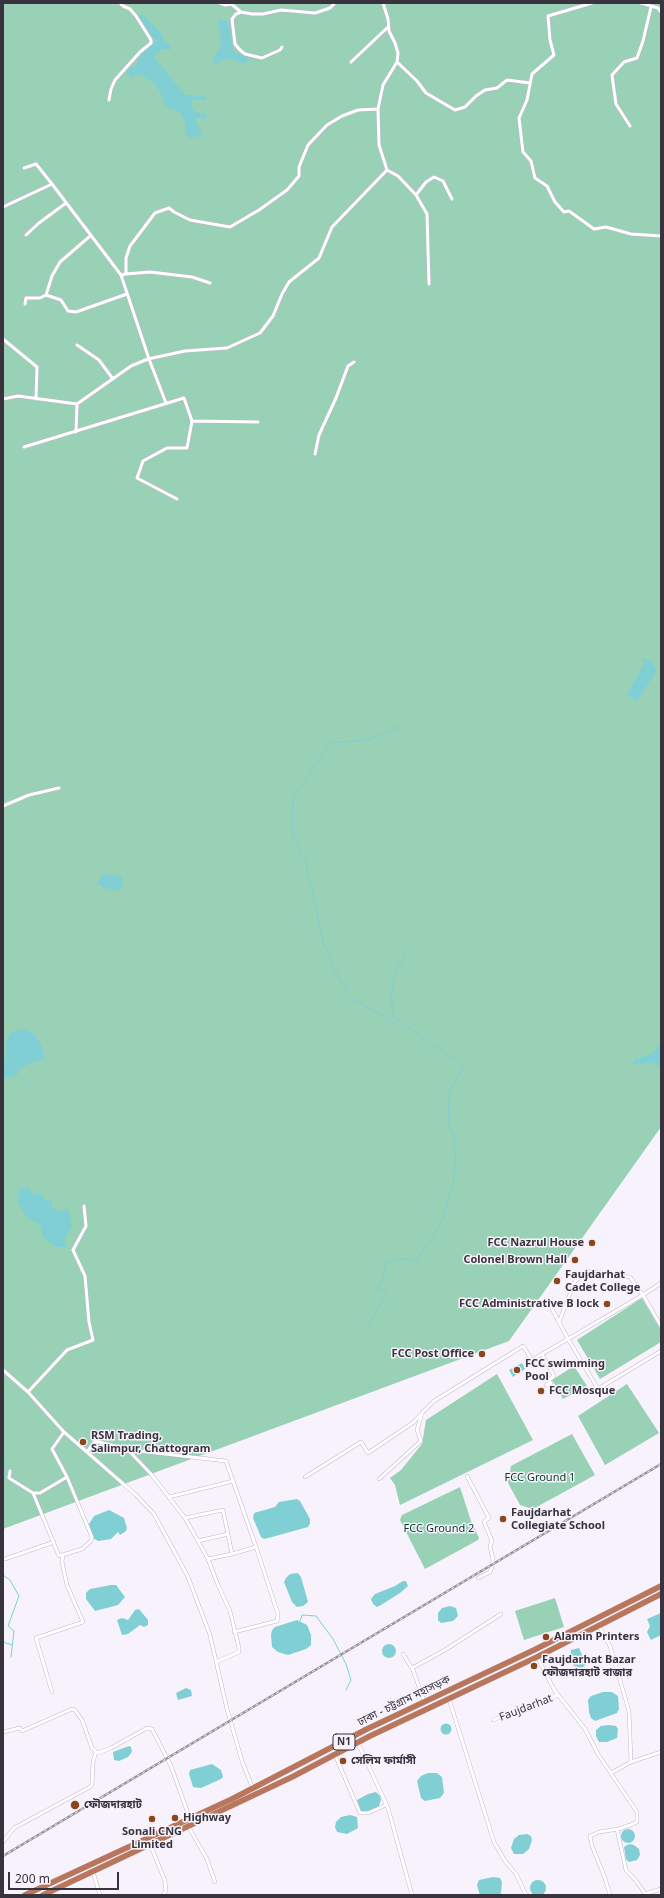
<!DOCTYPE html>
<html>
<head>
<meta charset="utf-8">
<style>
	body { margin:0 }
	#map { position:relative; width:664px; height:1898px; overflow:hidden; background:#f7f2fc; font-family:"Noto Sans",sans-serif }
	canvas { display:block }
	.frame { position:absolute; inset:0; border:4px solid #38333c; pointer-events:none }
	.scale { position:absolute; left:8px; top:1872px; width:111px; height:18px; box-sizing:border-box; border:2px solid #38333c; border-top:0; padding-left:5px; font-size:12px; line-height:14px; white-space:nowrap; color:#38333c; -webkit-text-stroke:3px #f7f2fc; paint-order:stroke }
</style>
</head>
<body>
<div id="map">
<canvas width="664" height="1898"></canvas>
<div class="frame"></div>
<div class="scale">200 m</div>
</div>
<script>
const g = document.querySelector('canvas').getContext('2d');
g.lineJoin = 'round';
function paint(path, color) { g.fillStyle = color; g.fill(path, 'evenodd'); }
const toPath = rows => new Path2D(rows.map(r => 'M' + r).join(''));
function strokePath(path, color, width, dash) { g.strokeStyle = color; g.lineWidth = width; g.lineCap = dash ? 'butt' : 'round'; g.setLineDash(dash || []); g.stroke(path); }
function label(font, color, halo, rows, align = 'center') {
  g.font = font + ' "Noto Sans","Noto Sans Bengali",sans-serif'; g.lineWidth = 3; g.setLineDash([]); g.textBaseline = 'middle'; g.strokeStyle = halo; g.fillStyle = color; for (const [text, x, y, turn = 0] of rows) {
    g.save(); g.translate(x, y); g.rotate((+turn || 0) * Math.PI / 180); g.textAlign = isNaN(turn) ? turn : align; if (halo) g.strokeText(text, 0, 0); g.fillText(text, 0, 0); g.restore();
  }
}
const green = toPath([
	[3,3,661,3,661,1127,509,1341,3,1529],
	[642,1298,661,1330,661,1342,600,1379,577,1340],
	[574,1366,587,1386,563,1399,552,1380],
	[497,1374,533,1440,400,1505,395,1485,390,1478,401,1470,422,1444,426,1420],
	[627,1384,659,1433,605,1465,578,1416],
	[572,1434,595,1475,533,1509,520,1505,508,1483,511,1466],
	[460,1487,471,1521,479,1538,478,1540,425,1569,400,1520,402,1515],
	[555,1598,564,1627,524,1640,515,1611]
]);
const water = toPath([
	[142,14,161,33,164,42,171,45,170,50,161,49,154,57,185,95,205,96,207,100,191,100,193,111,207,115,206,119,195,117,202,135,191,138,185,133,185,121,179,111,165,107,160,91,152,81,142,76,134,75,132,78,126,74,131,67,135,67,144,50,156,41,138,16],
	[218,19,228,21,234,53,251,56,245,64,232,59,224,59,216,65,213,60,221,45],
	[642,659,650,659,657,670,637,701,627,695,644,664],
	[103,874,121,876,123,882,121,890,113,890,103,887,97,883],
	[24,1029,35,1035,42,1047,45,1059,24,1066,16,1075,3,1079,3,1061,6,1058,5,1046,10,1033],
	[661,1043,661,1071,659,1066,653,1063,633,1064,634,1060,651,1054],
	[29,1187,32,1194,43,1194,43,1198,48,1201,52,1199,52,1207,57,1211,65,1209,69,1211,72,1224,64,1242,68,1247,55,1247,42,1236,40,1224,28,1219,18,1203,19,1188],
	[522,1363,525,1369,513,1377,509,1370],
	[297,1499,300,1501,310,1519,310,1523,308,1527,272,1537,264,1539,261,1537,253,1518,254,1513,275,1507,279,1502],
	[109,1510,124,1518,127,1528,126,1531,120,1535,118,1532,111,1539,98,1541,93,1538,89,1524,94,1516],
	[298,1573,301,1577,308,1602,303,1606,297,1607,292,1602,284,1582,286,1578,290,1574],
	[403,1581,406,1581,408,1586,400,1593,381,1605,377,1607,373,1604,371,1599,375,1594,395,1586],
	[111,1585,116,1585,125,1597,118,1605,95,1611,86,1599,86,1593,90,1589],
	[450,1606,456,1608,458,1616,453,1621,441,1623,438,1620,438,1613,442,1608],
	[139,1609,148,1620,148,1625,144,1627,140,1625,128,1634,122,1635,117,1620,122,1618,128,1620,135,1610],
	[661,1613,661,1635,651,1640,647,1632,650,1626,647,1619],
	[297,1620,307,1625,311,1635,311,1645,306,1649,288,1655,278,1652,272,1647,271,1635,272,1630,275,1627],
	'382 1651a7 7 0 1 1 14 0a7 7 0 1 1-14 0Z',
	[579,1648,586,1664,582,1668,574,1666,570,1657,571,1650],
	[186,1688,191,1690,192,1696,178,1700,176,1693],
	[603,1692,612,1692,618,1696,619,1709,617,1713,595,1721,591,1718,589,1712,588,1700,591,1696],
	'440.5 1729a5.5 5.5 0 1 1 11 0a5.5 5.5 0 1 1-11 0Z',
	[608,1725,616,1726,618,1729,617,1738,607,1742,599,1742,596,1736,596,1730,601,1726],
	[129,1746,131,1747,132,1752,128,1757,119,1761,114,1760,113,1752],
	[212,1764,221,1770,223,1777,221,1779,201,1788,193,1787,189,1774,190,1770],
	[428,1773,437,1773,442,1777,444,1793,440,1798,425,1801,421,1798,417,1781,421,1776],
	[376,1792,380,1796,381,1800,379,1806,366,1812,361,1811,357,1800,368,1794],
	[350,1815,357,1817,358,1828,347,1834,337,1832,335,1827,336,1822,341,1817],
	'621 1836a7 7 0 1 1 14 0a7 7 0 1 1-14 0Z',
	[527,1834,531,1836,532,1840,529,1849,523,1854,514,1854,511,1848,514,1839,519,1835],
	[629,1844,634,1845,639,1849,640,1855,637,1860,629,1862,626,1859,624,1847],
	[493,1877,500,1878,502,1882,501,1893,500,1895,480,1895,477,1885,479,1880],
	'530 1888a8 8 0 1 1 16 0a8 8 0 1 1-16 0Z'
]);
const stream = toPath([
	[395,1023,350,997,336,972,324,945,306,863,292,834,293,796,331,743,369,740,401,726],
	[371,1328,369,1324,386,1296,384,1291,377,1289,383,1278,386,1262,405,1259,416,1261,443,1220,449,1195,453,1187,456,1153,453,1148,455,1136,449,1126,448,1094,464,1066,394,1017,391,998,394,978,406,951],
	[3,1458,7,1468,3,1478],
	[3,1575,10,1580,19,1596,8,1626,14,1631,11,1657],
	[300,1621,302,1615,316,1616,333,1639,346,1664,351,1680,346,1690],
	[3,1642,12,1645]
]);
const street = toPath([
	[220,3,225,5,231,4],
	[230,3,241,12,252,14,263,14,281,10,315,13,330,8,335,3],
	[592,3,548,16,550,40,554,55,532,74,527,100,519,118,523,152,531,161,535,178,547,186,555,202,564,212,569,211,594,229,606,227,631,234,661,236],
	[641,3,658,8,661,12],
	[241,12,236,14,232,19,235,44,240,50,245,54,262,58,280,50,282,47],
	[351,62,388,27],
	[397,62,417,81,426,93,455,110,465,107,476,96,485,90,497,88,507,80,530,83],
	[109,100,111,89,115,80,140,52,151,43,151,40,136,16,130,9,123,6,120,3],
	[630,126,616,104,612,75,624,62,637,58,643,41,651,7],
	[24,168,36,164,52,184],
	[387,170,398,176,416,195,427,214,429,284],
	[416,195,426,182,434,177,443,181,452,199],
	[3,207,52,184,121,275,149,359,166,403],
	[26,235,39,223,66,203],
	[126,274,150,272,192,277,210,283],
	[121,275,126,274,126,258,130,246,155,213,169,208,174,212,190,220,230,227,259,210,287,190,299,176,299,167,308,145,327,125,342,116,358,110,378,109],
	[46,295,61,300,68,311,76,312,127,294],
	[25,304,26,298,40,298,46,295,52,276,60,262,89,237],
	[3,339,37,367,36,399],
	[77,345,99,360,113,379],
	[3,399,18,396,77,404,131,366,148,359,185,351,227,348,260,333,273,316,282,294,289,282,319,258,332,227,387,170,379,145,378,109,383,85,397,62,398,53,395,43,389,31,388,19,383,3],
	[76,432,77,404],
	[24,447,184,398,192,421,258,422],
	[315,454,319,435,336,398,348,366,354,362],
	[177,499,137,478,143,461,167,448,187,448,192,421],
	[3,806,29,795,59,788],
	[661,1283,643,1295,661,1326],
	[551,1307,568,1339,643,1295,630,1277,589,1271,575,1281,559,1322],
	[542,1354,568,1339,598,1389,661,1351],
	[3,1370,28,1392,64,1432,136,1495,154,1514,188,1577,210,1635,227,1709,242,1761,253,1789],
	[28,1392,67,1350,93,1340,89,1322,85,1276,73,1250,86,1226,84,1206],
	[131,1450,226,1461,233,1481,169,1497],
	[87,1452,95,1441,131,1450,130,1452,151,1474,185,1518,208,1559,218,1585,230,1611,239,1648,239,1652,216,1662],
	[10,1471,9,1478,33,1493,40,1493,67,1477],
	[467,1476,489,1518,484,1522,492,1541,490,1546,493,1560,492,1567,490,1572,478,1578],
	[305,1477,361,1442,368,1453,414,1422,420,1415],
	[379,1479,421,1441,417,1430,422,1413,434,1401,523,1346,532,1360,542,1354,554,1376,549,1380,551,1383,546,1385],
	[233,1481,256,1547],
	[33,1493,59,1556,82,1549,91,1541,92,1537,67,1477,52,1449,64,1432],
	[185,1518,223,1510,232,1554,208,1559],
	[198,1541,228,1534],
	[232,1554,256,1547,278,1614,277,1621,234,1632],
	[5,1559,54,1542],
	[599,1626,610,1646,629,1711,631,1762],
	[403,1654,413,1670,424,1701],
	[537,1657,555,1691,585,1729,598,1754,637,1812,637,1822,633,1824,619,1829,599,1832,590,1836,592,1846,605,1878,610,1895],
	[412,1668,445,1650,501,1614],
	[52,1692,36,1638,83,1622,67,1585,62,1562,63,1555],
	[449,1699,494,1842,505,1861,516,1874,526,1895],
	[493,1720,558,1695],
	[3,1732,20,1728,22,1731,72,1709,75,1710,82,1720,92,1748,98,1753,111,1748,147,1728,152,1729,171,1766,190,1819],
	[358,1743,388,1808,412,1895],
	[335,1755,360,1813,368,1813,386,1805],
	[611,1773,631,1762,661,1752],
	[188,1826,207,1859,215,1882],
	[617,1829,626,1870,637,1882,646,1895],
	[3,1842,14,1828,90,1787,92,1785,93,1762,96,1752],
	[150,1844,165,1881,166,1891,163,1895],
	[93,1872,100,1895],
	[645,1894,661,1889]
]);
const highway = toPath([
	[25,1895,232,1799,367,1729,534,1650,661,1586],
	[43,1895,292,1777,370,1736,537,1657,661,1594]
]);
const rail = toPath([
	[3,1856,661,1464]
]);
const markers = [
	[592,1243,4,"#8b461c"],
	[575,1260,4,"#8b461c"],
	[557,1281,4,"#8b461c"],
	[607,1304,4,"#8b461c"],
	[482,1354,4,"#8b461c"],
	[517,1370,4,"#8b461c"],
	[541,1391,4,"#8b461c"],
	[83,1442,4,"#8b461c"],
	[503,1519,4,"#8b461c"],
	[546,1637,4,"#8b461c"],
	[534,1666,4,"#8b461c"],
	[343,1761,4,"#8b461c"],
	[75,1805,5,"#8b461c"],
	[175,1818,4,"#8b461c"],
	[152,1819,4,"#8b461c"]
];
const shields = [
	[344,1742,22]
];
const shieldNames = [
	["N1",344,1742]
];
const poiNames = [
	["FCC Nazrul House",584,1243,"right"],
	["Colonel Brown Hall",567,1260,"right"],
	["Faujdarhat",565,1275],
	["Cadet College",565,1288],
	["FCC Administrative B lock",599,1304,"right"],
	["FCC Post Office",474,1354,"right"],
	["FCC swimming",525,1364],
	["Pool",525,1377],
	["FCC Mosque",549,1391],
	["RSM Trading,",91,1436],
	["Salimpur, Chattogram",91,1449],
	["Faujdarhat",511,1513],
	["Collegiate School",511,1526],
	["Alamin Printers",554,1637],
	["Faujdarhat Bazar",542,1660],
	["ফৌজদারহাট বাজার",542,1673],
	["সেলিম ফার্মাসী",351,1761],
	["ফৌজদারহাট",84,1805],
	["Highway",183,1818],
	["Sonali CNG",152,1832,"center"],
	["Limited",152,1845,"center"]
];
const parkNames = [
	["FCC Ground 1",540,1478],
	["FCC Ground 2",439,1529]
];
const streetNames = [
	["ঢাকা - চট্টগ্রাম মহাসড়ক",404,1701,-26],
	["Faujdarhat",526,1708,-21]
];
paint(green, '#98d1b5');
paint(water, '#80cfd4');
strokePath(stream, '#80cfd4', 1);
strokePath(street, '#c2b6cd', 4);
strokePath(highway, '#d3d2d4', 6);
strokePath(street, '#fff', 3);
strokePath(highway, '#b9765d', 5.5);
strokePath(rail, '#95909a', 2.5);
strokePath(rail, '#f7f2fc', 1, [3]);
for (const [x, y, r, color] of markers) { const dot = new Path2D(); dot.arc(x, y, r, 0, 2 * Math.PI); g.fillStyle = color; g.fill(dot); strokePath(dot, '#f7f2fc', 1.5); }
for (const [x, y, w] of shields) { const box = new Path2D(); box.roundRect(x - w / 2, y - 8, w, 16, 3); g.fillStyle = '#f7f2fc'; g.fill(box); strokePath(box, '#38333c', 1); }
label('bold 10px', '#38333c', null, shieldNames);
label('bold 11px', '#38333c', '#f7f2fc', poiNames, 'left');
label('11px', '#053c28', '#f7f2fc', parkNames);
label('11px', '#38333c', '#f7f2fc', streetNames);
</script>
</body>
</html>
